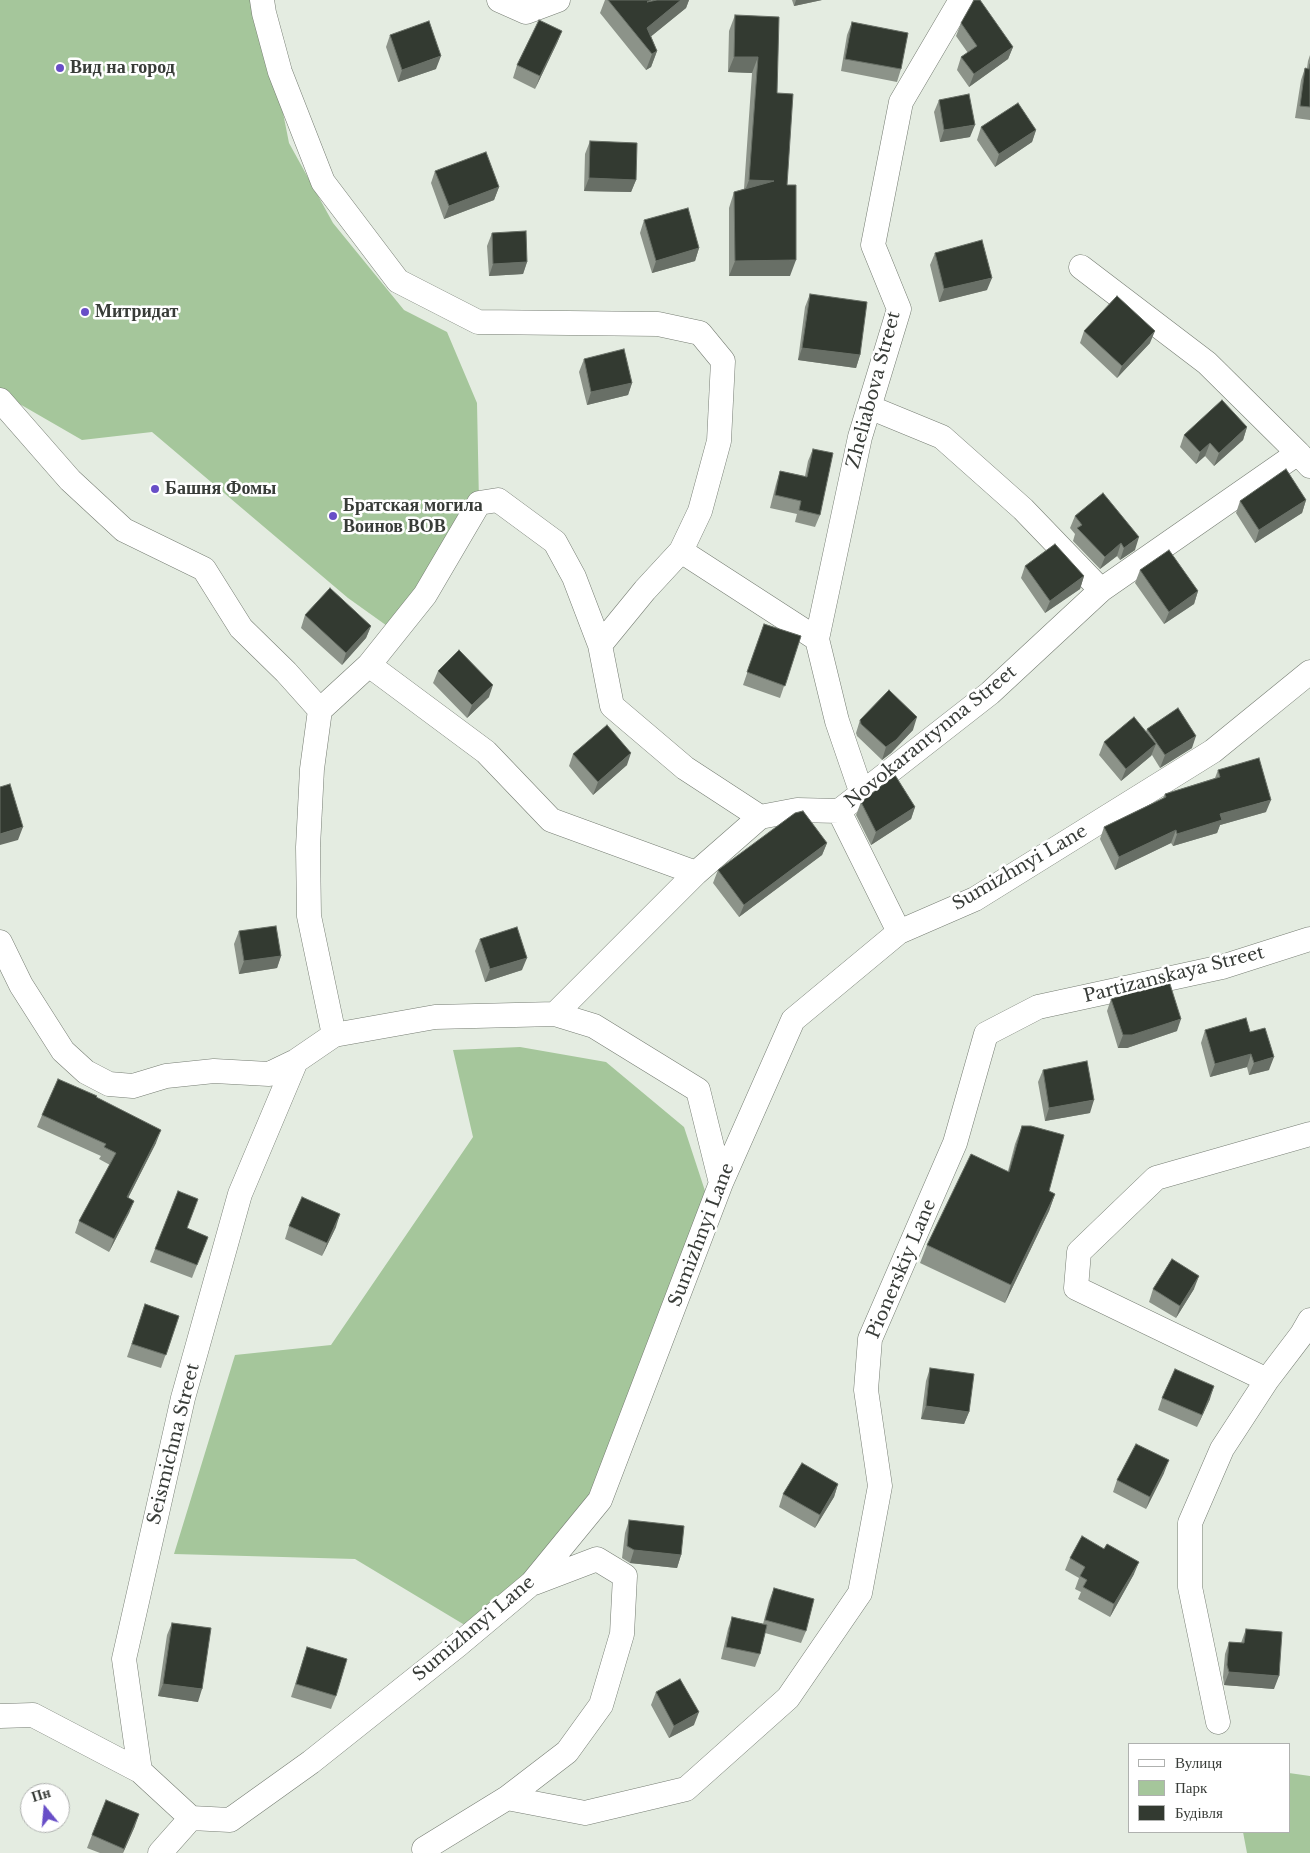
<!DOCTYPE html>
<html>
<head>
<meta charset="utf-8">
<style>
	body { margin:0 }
	#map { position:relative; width:1310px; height:1853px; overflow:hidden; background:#e4ece1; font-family:"Libre Baskerville",serif }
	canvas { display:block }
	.legend { position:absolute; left:1128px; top:1743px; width:162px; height:90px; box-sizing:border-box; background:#fff; border:1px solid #afb1af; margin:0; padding:6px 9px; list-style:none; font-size:15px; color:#383c38 }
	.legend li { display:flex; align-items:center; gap:10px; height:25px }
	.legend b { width:25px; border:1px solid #afb1af }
	.north { position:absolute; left:20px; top:1783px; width:50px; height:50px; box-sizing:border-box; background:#fff; border:1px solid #afb1af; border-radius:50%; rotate:343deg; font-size:14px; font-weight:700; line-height:20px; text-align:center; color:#383c38 }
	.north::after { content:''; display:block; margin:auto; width:18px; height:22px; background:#684ec7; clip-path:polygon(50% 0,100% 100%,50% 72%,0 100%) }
</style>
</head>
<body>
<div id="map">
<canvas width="1310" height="1853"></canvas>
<ul class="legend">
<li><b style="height:6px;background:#fff"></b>Вулиця</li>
<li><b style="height:14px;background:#a5c69b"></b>Парк</li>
<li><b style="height:14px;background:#333a31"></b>Будівля</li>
</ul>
<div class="north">Пн</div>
</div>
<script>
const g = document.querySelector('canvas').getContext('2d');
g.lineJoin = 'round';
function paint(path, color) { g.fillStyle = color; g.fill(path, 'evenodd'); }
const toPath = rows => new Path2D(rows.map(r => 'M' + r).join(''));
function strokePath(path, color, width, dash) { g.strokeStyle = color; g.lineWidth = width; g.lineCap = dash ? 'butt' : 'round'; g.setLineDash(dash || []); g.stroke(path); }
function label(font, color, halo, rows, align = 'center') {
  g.font = font + ' "Libre Baskerville",serif'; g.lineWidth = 5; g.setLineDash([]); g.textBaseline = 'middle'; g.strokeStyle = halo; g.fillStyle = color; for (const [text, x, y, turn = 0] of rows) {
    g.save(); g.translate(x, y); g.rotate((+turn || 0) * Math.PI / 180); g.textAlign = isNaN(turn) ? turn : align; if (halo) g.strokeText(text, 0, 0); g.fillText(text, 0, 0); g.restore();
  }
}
const green = toPath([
	[0,0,256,0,270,47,289,143,333,223,404,310,447,332,477,403,479,503,390,628,348,598,152,432,82,440,11,399,0,388],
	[520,1047,606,1062,684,1127,707,1197,586,1506,473,1630,355,1559,174,1554,235,1355,331,1345,473,1137,453,1050],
	[1289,1773,1310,1776,1310,1853,1247,1853,1243,1832,1289,1832]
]);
const street = toPath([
	[262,0,264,13,280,72,323,182,398,281,478,322,658,324,700,333,723,361,719,441,700,511,681,551,645,590,600,645,612,706,685,768,760,817],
	[499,0,526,12,558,0],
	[1081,267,1207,363,1298,453],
	[0,400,70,480,124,530,204,569,241,628,286,672,320,710],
	[869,407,942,437,1023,509,1101,590],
	[681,551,817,639],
	[369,665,486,752,551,820,696,873],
	[862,794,837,721,817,639,860,437,899,309,873,245,901,102,961,0],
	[839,811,899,932],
	[0,942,21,985,63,1051,86,1072,109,1084,133,1086,166,1076,214,1071,269,1074,296,1061,334,1035,435,1017,555,1014,594,1026,698,1090,721,1183],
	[555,1014,696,873,760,817,797,810,839,811,990,693,1101,590,1298,453,1310,466],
	[334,1035,309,916,308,847,312,769,320,710,369,665,425,595,479,503,498,500,555,542,574,577,600,645],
	[1267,1380,1076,1288,1079,1252,1156,1178,1310,1134],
	[0,1716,33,1715,140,1771],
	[1218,1722,1190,1587,1190,1523,1222,1449,1267,1380,1302,1334,1310,1320],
	[507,1798,567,1752,601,1705,622,1634,625,1576,597,1559,534,1583],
	[191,1818,140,1771,124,1659,183,1398,240,1194,296,1061],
	[424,1849,507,1798,585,1813,686,1789,788,1698,860,1593,880,1486,866,1390,870,1339,955,1143,986,1034,1038,1007,1222,967,1310,939],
	[160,1853,191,1818,230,1820,311,1762,458,1645,532,1583,600,1500,721,1183,793,1020,899,932,975,899,1213,751,1310,672]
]);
const wall = toPath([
	[605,0,689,0,686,8,651,36,657,51,651,67,646,70,600,13],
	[792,0,822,0,794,6],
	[735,15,777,93,787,185,790,276,729,276,729,208,734,192,744,189,752,73,728,72,729,31],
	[852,22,901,69,897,82,841,71,847,35],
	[961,23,1013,47,1008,59,969,87,957,70,961,57,968,53,956,36],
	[562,31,557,43,535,89,513,78,517,65],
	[390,35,436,69,398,82,386,47],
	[1310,55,1310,120,1295,118,1301,80,1305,68,1307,68,1308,61],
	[939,100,970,137,940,142,934,112],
	[981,127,1036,130,1032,142,995,167,977,140],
	[590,141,636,180,631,192,584,191,585,154],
	[435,171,499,187,494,200,444,219,431,183],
	[644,220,699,248,695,261,652,273,640,233],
	[492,233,527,262,523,274,489,276,487,246],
	[935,253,987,290,939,302,930,265],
	[810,294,860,355,856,368,798,360,805,307],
	[1084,331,1150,343,1117,378,1080,343],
	[584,359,632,383,628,395,587,405,579,372],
	[1247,427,1243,440,1214,466,1205,456,1196,464,1180,447,1184,435],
	[813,449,820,515,815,527,795,522,797,514,770,508,776,484,780,471,805,476,808,461],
	[1306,500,1302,513,1255,543,1236,513,1240,501],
	[1075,516,1135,550,1120,560,1117,556,1100,569,1073,541,1075,534,1070,528],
	[1025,566,1084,576,1080,589,1045,613,1021,578],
	[1140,570,1198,591,1194,604,1164,624,1135,583],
	[305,615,371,626,366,638,342,665,301,628],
	[764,624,801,636,780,698,743,685],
	[438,671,489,697,467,718,433,683],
	[860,720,913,730,891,753,882,760,857,736,856,733],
	[1147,729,1192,748,1160,768,1152,755,1121,781,1099,755,1104,742,1146,732],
	[573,754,627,765,593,795,569,766],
	[1218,770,1266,812,1220,825,1217,833,1173,846,1171,843,1115,870,1100,839,1104,827,1163,798,1165,794,1215,778],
	[861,802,915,807,911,819,871,845,856,815],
	[827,843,822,855,739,917,713,883,718,870],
	[239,931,281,956,277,968,239,974,234,944],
	[480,939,522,970,485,982,475,951],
	[1111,999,1177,1031,1127,1048,1118,1048,1107,1011],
	[1205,1030,1250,1032,1269,1070,1249,1075,1247,1067,1210,1077,1201,1043],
	[1043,1070,1090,1113,1045,1121,1038,1082],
	[96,1097,156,1143,128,1198,134,1201,129,1213,109,1252,75,1233,79,1221,110,1165,99,1159,101,1156,37,1127,42,1115],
	[1022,1126,1049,1191,1055,1194,1049,1211,1005,1303,920,1263,927,1245,1008,1171,1015,1144],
	[289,1226,336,1227,322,1256,285,1239],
	[187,1228,208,1237,192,1278,150,1262,155,1249],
	[1153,1289,1194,1289,1176,1318,1149,1302],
	[145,1304,179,1316,161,1368,127,1357],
	[930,1368,969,1412,964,1424,921,1419,926,1381],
	[1162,1398,1210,1399,1197,1427,1158,1410],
	[1164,1473,1146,1509,1113,1492,1117,1480],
	[838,1484,834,1497,815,1528,779,1507,783,1494],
	[629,1520,681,1555,677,1568,630,1563,622,1558,625,1533],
	[1070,1558,1134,1574,1110,1617,1078,1599,1081,1592,1075,1589,1079,1578,1065,1570],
	[774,1588,806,1631,801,1643,765,1633,760,1654,755,1667,721,1659,728,1629,732,1617,763,1624,769,1601],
	[172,1623,198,1702,158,1696,167,1635],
	[1246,1629,1274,1689,1224,1685,1223,1677,1225,1654,1229,1642,1241,1643],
	[307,1647,336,1696,331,1709,291,1697],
	[656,1692,694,1725,669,1738,651,1705],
	[135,1826,123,1853,100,1853,87,1848,92,1835]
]);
const shadedWall = toPath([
	[681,0,689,0,686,8,643,43,647,28],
	[796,0,822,0,794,6],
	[562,31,557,43,535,89,540,76],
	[1013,47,1008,59,969,87,974,74],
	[657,51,651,67,646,70,652,54],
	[441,56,436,69,398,82,402,70],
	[734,57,758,57,752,73,728,72],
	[975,125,970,137,940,142,944,130],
	[1036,130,1032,142,995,167,999,154],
	[589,178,636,180,631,192,584,191],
	[749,180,774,181,743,196],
	[499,187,494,200,444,219,449,206],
	[699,248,695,261,652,273,656,261],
	[796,260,790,276,729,276,735,261],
	[527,262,523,274,489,276,493,264],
	[992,278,987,290,939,302,944,289],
	[1155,331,1150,343,1117,378,1122,366],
	[802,348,860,355,856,368,798,360],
	[632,383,628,395,587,405,591,392],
	[1247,427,1243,440,1214,466,1219,453],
	[1210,443,1205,456,1196,464,1200,452],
	[1306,500,1302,513,1255,543,1259,530],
	[1139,537,1135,550,1120,560,1124,548],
	[1121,543,1117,556,1100,569,1105,557],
	[1084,576,1080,589,1045,613,1050,601],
	[1198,591,1194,604,1164,624,1169,612],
	[371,626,366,638,342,665,346,653],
	[493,685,489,697,467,718,472,705],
	[917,717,913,730,891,753,882,760,886,747],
	[1196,736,1192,748,1160,768,1165,755],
	[1156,744,1151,756,1121,781,1126,769],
	[631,753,627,765,593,795,598,782],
	[1271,800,1266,812,1220,825,1217,833,1173,846,1177,834,1220,814],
	[915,807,911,819,871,845,876,832],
	[23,827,18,840,0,845,0,834],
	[1176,830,1171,843,1115,870,1119,857],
	[827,843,822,855,739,917,744,905],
	[281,956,277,968,239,974,244,961],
	[527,958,522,970,485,982,490,969],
	[1181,1019,1177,1031,1127,1048,1118,1048,1123,1035],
	[1251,1054,1247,1067,1210,1077,1215,1064],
	[1274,1057,1269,1070,1249,1075,1254,1063],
	[1094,1100,1090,1113,1045,1121,1049,1108],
	[161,1130,156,1143,122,1210,127,1197],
	[1055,1194,1049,1211,1005,1303,1011,1285],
	[134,1201,129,1213,109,1252,114,1239],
	[340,1214,336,1227,322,1256,327,1243],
	[1199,1276,1194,1289,1176,1318,1180,1306],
	[1214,1386,1210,1399,1197,1427,1202,1415],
	[926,1406,969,1412,964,1424,921,1419],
	[1169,1460,1164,1473,1146,1509,1150,1497],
	[838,1484,834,1497,815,1528,820,1515],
	[634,1550,681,1555,677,1568,630,1563],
	[1139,1562,1134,1574,1110,1617,1114,1604],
	[1229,1672,1279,1676,1274,1689,1224,1685],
	[163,1684,202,1689,198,1702,158,1696],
	[699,1712,694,1725,669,1738,674,1726],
	[139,1814,135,1826,123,1853,124,1849]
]);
const building = toPath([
	[608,0,651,0,647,2,657,0,681,0,647,28,657,51,652,54,608,0],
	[974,0,980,0,1013,47,974,74,961,57,977,46,961,23,974,0],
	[735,15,779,17,777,93,793,94,787,185,796,185,796,260,735,261,734,192,774,181,749,180,758,57,734,57,735,15],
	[539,20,562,31,540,76,517,65,539,20],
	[429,21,441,56,402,70,390,35,429,21],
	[852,22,908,33,901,69,845,59,852,22],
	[1310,64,1310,107,1300,106,1305,68,1309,69,1310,64],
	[969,94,975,125,944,130,939,100,969,94],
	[1018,103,1036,130,999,154,981,127,1018,103],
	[590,141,637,143,636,180,589,178,590,141],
	[486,152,499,187,449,206,435,171,486,152],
	[688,208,699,248,656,261,644,220,688,208],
	[526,231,527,262,493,264,492,233,526,231],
	[982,240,992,278,944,289,935,253,982,240],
	[810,294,867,302,860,355,802,348,810,294],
	[1117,296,1155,331,1122,366,1084,331,1117,296],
	[624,349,632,383,591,392,584,359,624,349],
	[1222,400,1247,427,1219,453,1210,443,1200,452,1184,435,1222,400],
	[813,449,833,453,820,515,799,510,801,501,775,495,780,471,807,477,813,449],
	[1286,469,1306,500,1259,530,1240,501,1286,469],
	[1103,493,1139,537,1124,548,1121,543,1105,557,1077,528,1082,525,1075,516,1103,493],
	[1055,544,1084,576,1050,601,1025,566,1055,544],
	[1169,550,1198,591,1169,612,1140,570,1169,550],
	[330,588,371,626,346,653,305,615,330,588],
	[764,624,801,636,785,686,747,672,764,624],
	[459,650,493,685,472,705,438,671,459,650],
	[889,690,917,717,896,740,886,747,861,724,860,720,889,690],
	[1178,708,1196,736,1165,755,1147,729,1178,708],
	[1134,717,1156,744,1126,769,1104,742,1134,717],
	[607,725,631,753,598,782,573,754,607,725],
	[1259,758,1271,800,1220,814,1222,820,1177,834,1176,830,1119,857,1104,827,1166,797,1165,794,1220,777,1218,770,1259,758],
	[895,775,915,807,876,832,861,802,895,775],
	[10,784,23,827,0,834,0,787,10,784],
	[803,811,827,843,744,905,718,870,795,813,803,811],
	[276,926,281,956,244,961,239,931,276,926],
	[517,927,527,958,490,969,480,939,517,927],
	[1169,981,1181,1019,1132,1035,1123,1035,1111,999,1169,981],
	[1246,1018,1250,1032,1265,1028,1274,1057,1254,1063,1251,1054,1215,1064,1205,1030,1246,1018],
	[1087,1061,1094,1100,1049,1108,1043,1070,1087,1061],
	[58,1079,97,1096,96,1097,161,1130,127,1197,134,1201,114,1239,79,1221,116,1153,104,1147,106,1144,42,1115,58,1079],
	[1022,1126,1031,1126,1064,1135,1049,1191,1055,1194,1011,1285,927,1245,971,1154,1009,1172,1022,1126],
	[178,1191,198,1199,187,1228,208,1237,197,1265,155,1249,178,1191],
	[302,1197,340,1214,327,1243,289,1226,302,1197],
	[1172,1259,1199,1276,1180,1306,1153,1289,1172,1259],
	[145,1304,179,1316,166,1355,132,1344,145,1304],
	[930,1368,974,1374,969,1412,926,1406,930,1368],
	[1175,1369,1214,1386,1202,1415,1162,1398,1175,1369],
	[1136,1444,1169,1460,1150,1497,1117,1480,1136,1444],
	[802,1463,838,1484,820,1515,783,1494,802,1463],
	[629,1520,684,1526,681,1555,634,1550,627,1546,629,1520],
	[1082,1536,1104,1549,1107,1544,1139,1562,1114,1604,1083,1587,1087,1580,1080,1576,1085,1567,1070,1558,1082,1536],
	[774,1588,814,1599,806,1631,765,1620,774,1588],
	[732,1617,767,1625,760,1654,726,1647,732,1617],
	[172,1623,211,1628,202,1689,163,1684,172,1623],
	[1246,1629,1282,1632,1279,1676,1229,1672,1227,1665,1229,1642,1244,1643,1246,1629],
	[307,1647,347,1659,336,1696,296,1684,307,1647],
	[680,1679,699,1712,674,1726,656,1692,680,1679],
	[106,1800,139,1814,124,1849,92,1835,106,1800]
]);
const markers = [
	[60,68,5,"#684ec7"],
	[85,312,5,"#684ec7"],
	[155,489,5,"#684ec7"],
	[333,516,5,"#684ec7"]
];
const poiNames = [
	["Вид на город",70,68],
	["Митридат",95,312],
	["Башня Фомы",165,489],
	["Братская могила",343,506],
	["Воинов ВОВ",343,527]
];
const streetNames = [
	["Zheliabova Street",874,390,-75],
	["Novokarantynna Street",931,737,-39],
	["Sumizhnyi Lane",1020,868,-30],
	["Partizanskaya Street",1174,975,-14],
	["Sumizhnyi Lane",702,1235,-69],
	["Pionerskiy Lane",902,1269,-67],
	["Seismichna Street",174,1444,-76],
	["Sumizhnyi Lane",474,1629,-40]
];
paint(green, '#a5c69b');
strokePath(street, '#767d73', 25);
strokePath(street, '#fff', 24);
paint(wall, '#8c9389');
paint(shadedWall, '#686f66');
paint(building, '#333a31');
strokePath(building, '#686f66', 1);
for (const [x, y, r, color] of markers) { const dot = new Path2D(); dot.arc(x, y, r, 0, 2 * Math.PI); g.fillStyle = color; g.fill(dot); strokePath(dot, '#fff', 2); }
label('bold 18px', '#383c38', '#fff', poiNames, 'left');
label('18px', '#383c38', '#fff', streetNames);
</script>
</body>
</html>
